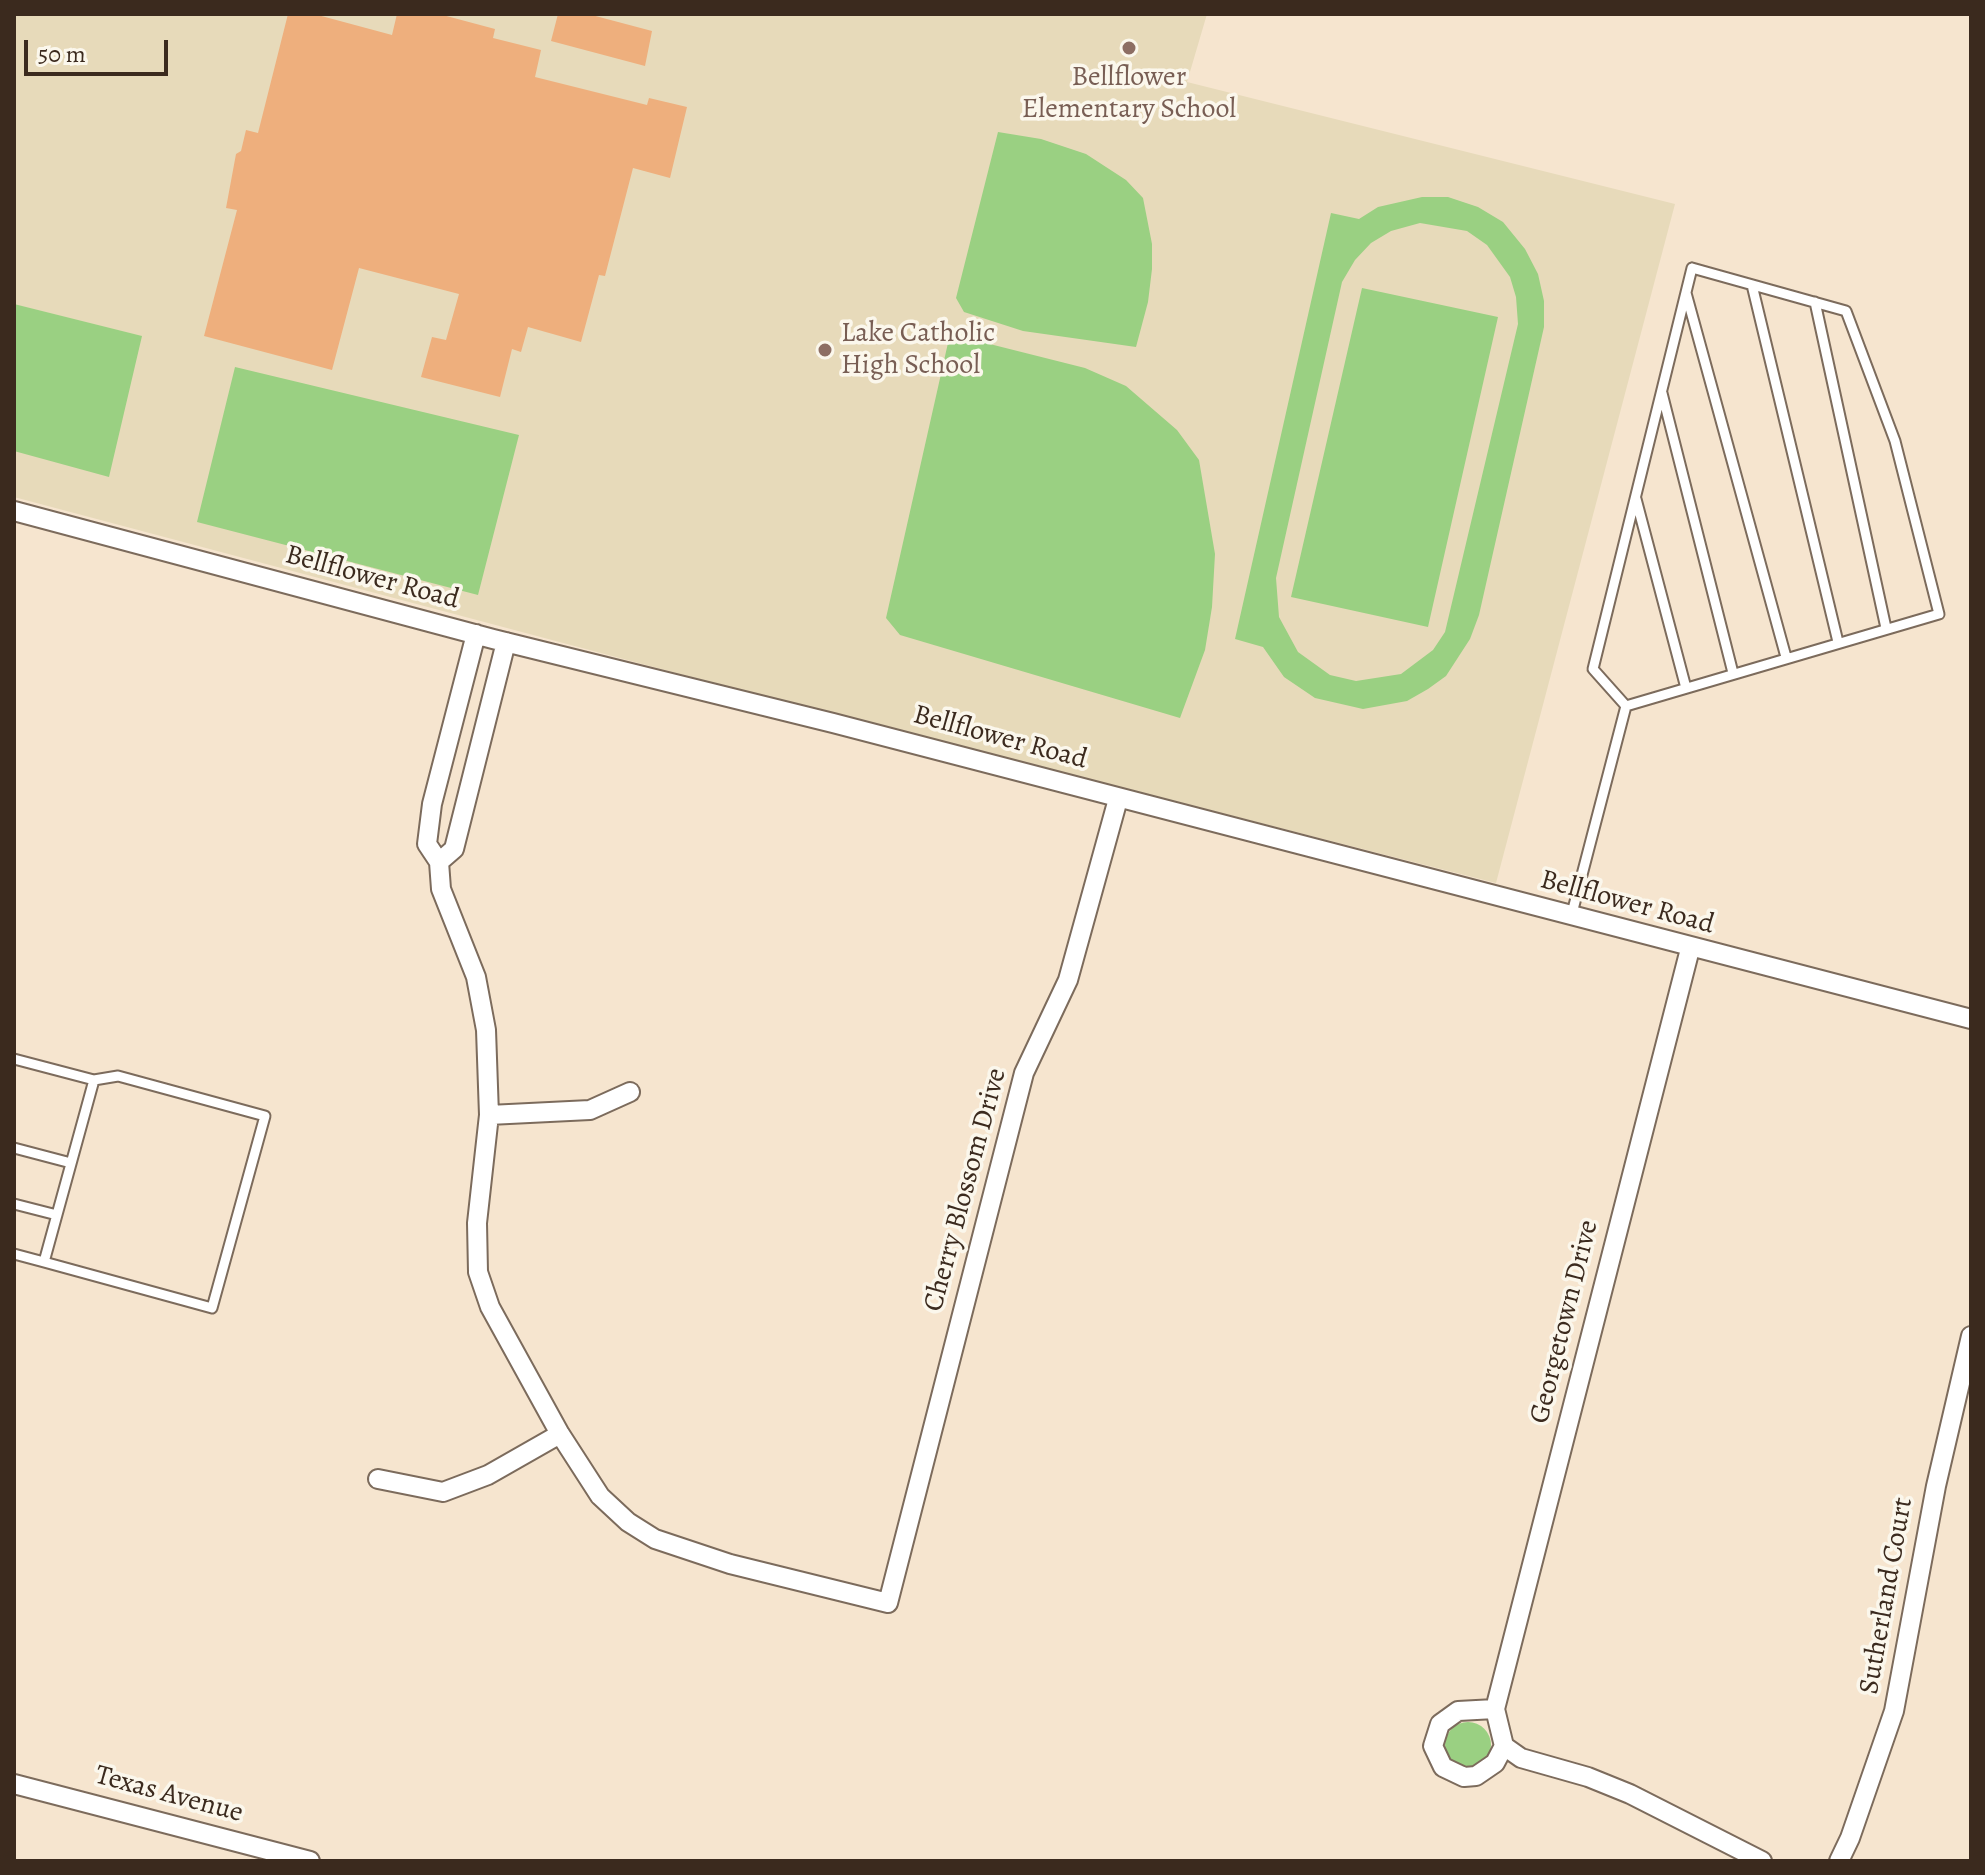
<!DOCTYPE html>
<html>
<head>
<meta charset="utf-8">
<style>
	body { margin:0 }
	#map { position:relative; width:1985px; height:1875px; overflow:hidden; background:#f6e5cf; font-family:Alegreya,serif }
	canvas { display:block }
	.frame { position:absolute; inset:0; border:16px solid #3b2a1e; pointer-events:none }
	.scale { position:absolute; left:24px; top:40px; width:144px; height:36px; box-sizing:border-box; border:4px solid #3b2a1e; border-top:0; padding-left:10px; font-size:24px; line-height:28px; white-space:nowrap; color:#3b2a1e; -webkit-text-stroke:6px #fbf7ec; paint-order:stroke }
</style>
</head>
<body>
<div id="map">
<canvas width="1985" height="1875"></canvas>
<div class="frame"></div>
<div class="scale">50 m</div>
</div>
<script>
const g = document.querySelector('canvas').getContext('2d');
g.lineJoin = 'round';
function paint(path, color) { g.fillStyle = color; g.fill(path, 'evenodd'); }
const toPath = rows => new Path2D(rows.map(r => 'M' + r).join(''));
function strokePath(path, color, width, dash) { g.strokeStyle = color; g.lineWidth = width; g.lineCap = dash ? 'butt' : 'round'; g.setLineDash(dash || []); g.stroke(path); }
function label(font, color, halo, rows, align = 'center') {
  g.font = font + ' Alegreya,serif'; g.lineWidth = 7; g.setLineDash([]); g.textBaseline = 'middle'; g.strokeStyle = halo; g.fillStyle = color; for (const [text, x, y, turn = 0] of rows) {
    g.save(); g.translate(x, y); g.rotate((+turn || 0) * Math.PI / 180); g.textAlign = isNaN(turn) ? turn : align; if (halo) g.strokeText(text, 0, 0); g.fillText(text, 0, 0); g.restore();
  }
}
const built = toPath([
	[14,14,1207,14,1187,82,1675,204,1496,883,789,703,14,497]
]);
const green = toPath([
	[998,132,1041,139,1086,154,1126,180,1143,198,1152,244,1152,269,1148,302,1136,347,1023,331,964,312,956,298],
	[1422,197,1448,197,1478,207,1503,222,1525,249,1538,274,1544,301,1544,327,1479,615,1470,639,1446,676,1428,689,1407,701,1363,709,1315,698,1284,677,1263,647,1235,639,1331,213,1359,219,1378,207],
	[1420,223,1467,231,1487,245,1510,277,1516,297,1518,324,1445,632,1433,650,1401,674,1356,681,1330,675,1298,652,1279,617,1276,578,1342,282,1355,260,1371,243,1391,231],
	[1362,288,1498,317,1428,627,1291,597],
	[14,304,142,336,109,477,14,451],
	[950,334,1085,368,1126,386,1177,430,1199,460,1215,554,1212,607,1205,650,1180,718,900,635,886,618],
	[235,367,519,435,478,595,197,522],
	'1445 1745a23 23 0 1 1 46 0a23 23 0 1 1-46 0Z'
]);
const building = toPath([
	[288,14,314,14,392,35,397,14,439,14,495,29,493,38,541,50,535,77,647,105,649,98,687,107,670,178,633,168,605,276,599,275,581,342,528,327,521,352,512,349,500,397,421,377,432,337,446,340,459,294,359,268,332,370,204,336,237,210,226,208,236,154,241,151,246,130,258,133],
	[558,14,588,14,652,31,645,66,551,41]
]);
const lane = toPath([
	[1692,268,1846,311,1895,441,1939,614,1626,706,1593,669,1692,268],
	[1752,285,1838,642],
	[1686,293,1786,657],
	[1815,302,1886,628],
	[1662,393,1733,673],
	[1636,499,1686,688],
	[1571,917,1626,706],
	[14,1059,94,1080,44,1262,212,1308,265,1116,118,1076,94,1080],
	[14,1148,71,1163],
	[14,1204,57,1215],
	[14,1254,44,1262]
]);
const street = toPath([
	[14,511,493,639,833,723,1971,1019],
	[476,634,432,804,427,844,439,862,454,849,506,642],
	[439,862,441,889,476,977,486,1030,489,1115,477,1223,478,1272,490,1307,560,1434,600,1496,628,1522,655,1539,730,1564,888,1603,1024,1073,1068,980,1118,799],
	[489,1115,590,1110,630,1092],
	[378,1479,443,1492,488,1475,560,1434],
	[1495,1709,1690,949],
	[1495,1709,1504,1746,1495,1763,1476,1776,1464,1777,1443,1767,1433,1746,1440,1724,1458,1711,1495,1709],
	[1504,1746,1521,1758,1588,1777,1630,1794,1762,1861],
	[14,1784,310,1861],
	[1839,1861,1850,1838,1894,1711,1936,1486,1971,1336]
]);
const markers = [
	[1129,48,8,"#8d6e63"],
	[825,350,8,"#8d6e63"]
];
const educationNames = [
	["Bellflower",1129,78],
	["Elementary School",1129,110],
	["Lake Catholic",841,334,"left"],
	["High School",841,366,"left"]
];
const streetNames = [
	["Bellflower Road",372,578,15],
	["Bellflower Road",1000,738,15],
	["Bellflower Road",1627,903,15],
	["Cherry Blossom Drive",966,1190,-75],
	["Georgetown Drive",1565,1322,-76],
	["Sutherland Court",1887,1596,-80],
	["Texas Avenue",169,1795,15]
];
paint(built, '#e7daba');
paint(green, '#9ad082');
paint(building, '#eeaf7d');
strokePath(lane, '#7c6b5c', 13);
strokePath(street, '#7c6b5c', 22);
strokePath(lane, '#fff', 9);
strokePath(street, '#fff', 18);
for (const [x, y, r, color] of markers) { const dot = new Path2D(); dot.arc(x, y, r, 0, 2 * Math.PI); g.fillStyle = color; g.fill(dot); strokePath(dot, '#fbf7ec', 3); }
label('28px', '#785e54', '#fbf7ec', educationNames);
label('28px', '#3b2a1e', '#fbf7ec', streetNames);
</script>
</body>
</html>
